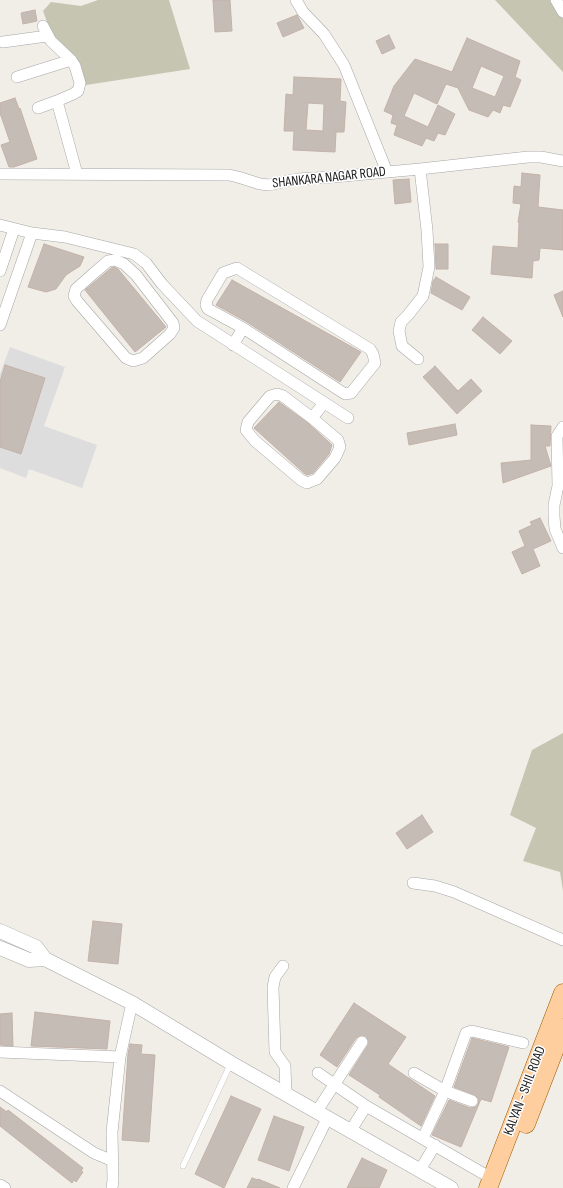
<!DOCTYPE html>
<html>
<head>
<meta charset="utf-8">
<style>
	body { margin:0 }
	canvas { display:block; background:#f1ede7 }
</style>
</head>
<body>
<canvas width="563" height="1188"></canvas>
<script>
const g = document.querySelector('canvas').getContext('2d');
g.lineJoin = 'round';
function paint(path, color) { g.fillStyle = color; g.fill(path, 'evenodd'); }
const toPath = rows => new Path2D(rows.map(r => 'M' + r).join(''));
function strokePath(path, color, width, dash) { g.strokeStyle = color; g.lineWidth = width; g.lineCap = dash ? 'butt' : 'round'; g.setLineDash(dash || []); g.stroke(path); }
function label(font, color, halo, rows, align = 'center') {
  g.font = font + ' "Sofia Sans Condensed",sans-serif'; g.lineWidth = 3; g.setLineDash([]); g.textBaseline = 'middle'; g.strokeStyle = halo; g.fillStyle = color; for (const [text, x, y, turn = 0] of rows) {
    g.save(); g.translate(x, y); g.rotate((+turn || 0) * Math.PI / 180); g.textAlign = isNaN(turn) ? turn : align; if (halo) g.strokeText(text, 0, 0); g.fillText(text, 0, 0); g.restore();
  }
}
const residential = toPath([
	[10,347,65,367,44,426,97,445,82,488,29,469,26,478,0,468,0,374]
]);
const construction = toPath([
	[98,0,169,0,190,69,86,85,72,54,57,40,49,27,43,11,51,2,81,6],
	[495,0,563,0,563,72],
	[563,733,563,891,560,872,523,861,536,828,510,815,532,750]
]);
const building = toPath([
	[213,0,230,0,232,31,215,32,213,0],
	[35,10,37,21,23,24,21,13,35,10],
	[297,15,304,28,283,37,277,23,297,15],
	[389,35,395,48,382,54,376,41,389,35],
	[467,38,520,61,515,77,521,80,510,107,503,105,500,113,493,110,488,117,469,110,458,88,446,84,437,104,414,93,404,116,428,127,438,105,455,114,445,135,438,133,434,141,426,138,422,146,394,135,397,125,391,123,393,115,384,111,394,86,415,59,452,72,467,38],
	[481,66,504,76,495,97,472,88,481,66],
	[294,77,341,79,340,101,346,102,344,132,336,132,335,152,293,150,294,131,284,131,286,94,293,95,294,77],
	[308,103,324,104,323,131,306,130,308,103],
	[15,98,19,109,20,108,37,159,14,167,9,167,1,145,10,142,0,113,0,103,15,98],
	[522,173,540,175,538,207,563,210,563,250,540,248,539,260,533,261,532,278,491,274,493,246,518,248,519,223,518,222,521,204,513,203,514,186,521,187,522,173],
	[409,179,411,202,395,204,393,180,409,179],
	[44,244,84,257,80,266,66,275,56,289,46,292,28,287,44,244],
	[435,244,448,244,448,269,436,269,435,244],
	[114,267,118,269,166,327,135,352,85,290,111,268,114,267],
	[436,277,470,297,462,310,431,293,433,281,436,277],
	[232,280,361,352,340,382,247,322,216,305,232,280],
	[563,291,563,317,554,295,563,291],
	[483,317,512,341,500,354,472,330,483,317],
	[5,365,45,378,21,454,0,447,0,382,5,365],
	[435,366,458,391,471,379,482,391,457,414,423,377,435,366],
	[279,402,308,423,332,445,329,454,313,473,307,475,305,474,254,428,279,402],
	[455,424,457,435,409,445,407,433,455,424],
	[531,425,551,426,550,446,545,446,551,466,503,483,501,463,531,460,531,425],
	[540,518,551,541,533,549,540,566,522,574,512,552,525,546,519,531,532,525,530,522,540,518],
	[422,815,433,832,407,849,396,833,422,815],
	[93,921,122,924,118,964,88,961,93,921],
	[354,1003,406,1037,388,1064,435,1096,421,1126,379,1097,380,1095,349,1075,368,1045,369,1042,366,1036,362,1035,356,1038,337,1067,320,1055,354,1003],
	[35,1012,110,1021,107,1049,31,1046,35,1012],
	[12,1013,13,1046,0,1045,0,1014,12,1013],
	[472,1038,509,1047,491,1102,481,1099,461,1147,432,1135,449,1100,470,1108,476,1107,478,1104,479,1099,475,1095,454,1087,472,1038],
	[130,1044,142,1045,141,1054,155,1055,149,1142,122,1140,128,1054,130,1044],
	[231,1096,261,1109,224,1188,195,1174,231,1096],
	[0,1107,7,1112,8,1110,83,1168,81,1171,83,1172,76,1182,74,1180,72,1183,0,1126,0,1107],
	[274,1116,304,1127,289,1171,258,1160,274,1116],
	[362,1158,387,1170,379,1188,347,1188,362,1158],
	[252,1178,258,1180,258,1179,280,1188,247,1188,252,1178]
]);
const service = toPath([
	[183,1166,231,1063]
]);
const minor = toPath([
	[296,0,303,12,324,34,344,65,387,172],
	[556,0,563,12],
	[43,26,51,41,71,60,75,66,80,83,78,91,73,94,57,101,77,174],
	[3,42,47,36],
	[17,77,71,60],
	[38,108,57,101],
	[0,174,229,175,238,177,260,184,269,185,297,179,333,177,420,169,528,157,541,157,563,161],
	[0,225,32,233,65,237,134,254,146,263,162,284,197,321,348,418],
	[115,260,124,264,136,275,173,323,174,328,170,334,143,358,133,361,126,358,77,301,74,296,76,289,94,273,108,261,115,260],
	[0,271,14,229],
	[0,325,32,233],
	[233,345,243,328,208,309,206,305,207,300,223,273,237,268,370,349,373,354,375,363,351,393,345,394,243,328],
	[418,359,402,346,399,331,401,322,408,315,423,296,429,267,427,230,420,169],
	[312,418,283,396,277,394,270,396,248,422,246,430,255,441,301,480,307,483,317,479,335,458,340,447,338,440,312,418,324,403],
	[563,427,557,436,558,486,554,505,554,516,555,529,563,548],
	[413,883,435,886,454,892,486,906,563,940],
	[283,966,275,977,273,987,275,1052,285,1066,286,1094],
	[0,1052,120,1057],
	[318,1073,366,1106,491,1178],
	[414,1073,445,1091,472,1101],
	[0,1091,94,1153,113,1161],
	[317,1111,362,1042],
	[351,1130,366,1106],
	[423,1138,445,1091,466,1033,472,1031,523,1043],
	[420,1170,435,1145],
	[0,1185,5,1188],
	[112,1188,113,1180,112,1132,120,1057,132,1003],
	[293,1188,328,1117]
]);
const tertiary = toPath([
	[0,931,36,947,45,959],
	[0,948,29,960,45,959,132,1003,231,1063,451,1188]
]);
const primary = toPath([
	[526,1124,563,1028],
	[488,1188,563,993]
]);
const streetNames = [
	["SHANKARA NAGAR ROAD",329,178,-6],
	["KALYAN - SHIL ROAD",525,1091,-69]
];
paint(residential, '#dedddd');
paint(construction, '#c6c5b2');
paint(building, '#c6bcb6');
strokePath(building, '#c3b2a8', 1);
strokePath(service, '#a7a7a7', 6);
strokePath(minor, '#a7a7a7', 12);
strokePath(tertiary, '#a7a7a7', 15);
strokePath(primary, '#9d5d00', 19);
strokePath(service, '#fff', 5.5);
strokePath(minor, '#fff', 11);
strokePath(tertiary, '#fff', 14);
strokePath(primary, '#fece9e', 18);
label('14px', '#202020', '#fff', streetNames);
</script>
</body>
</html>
